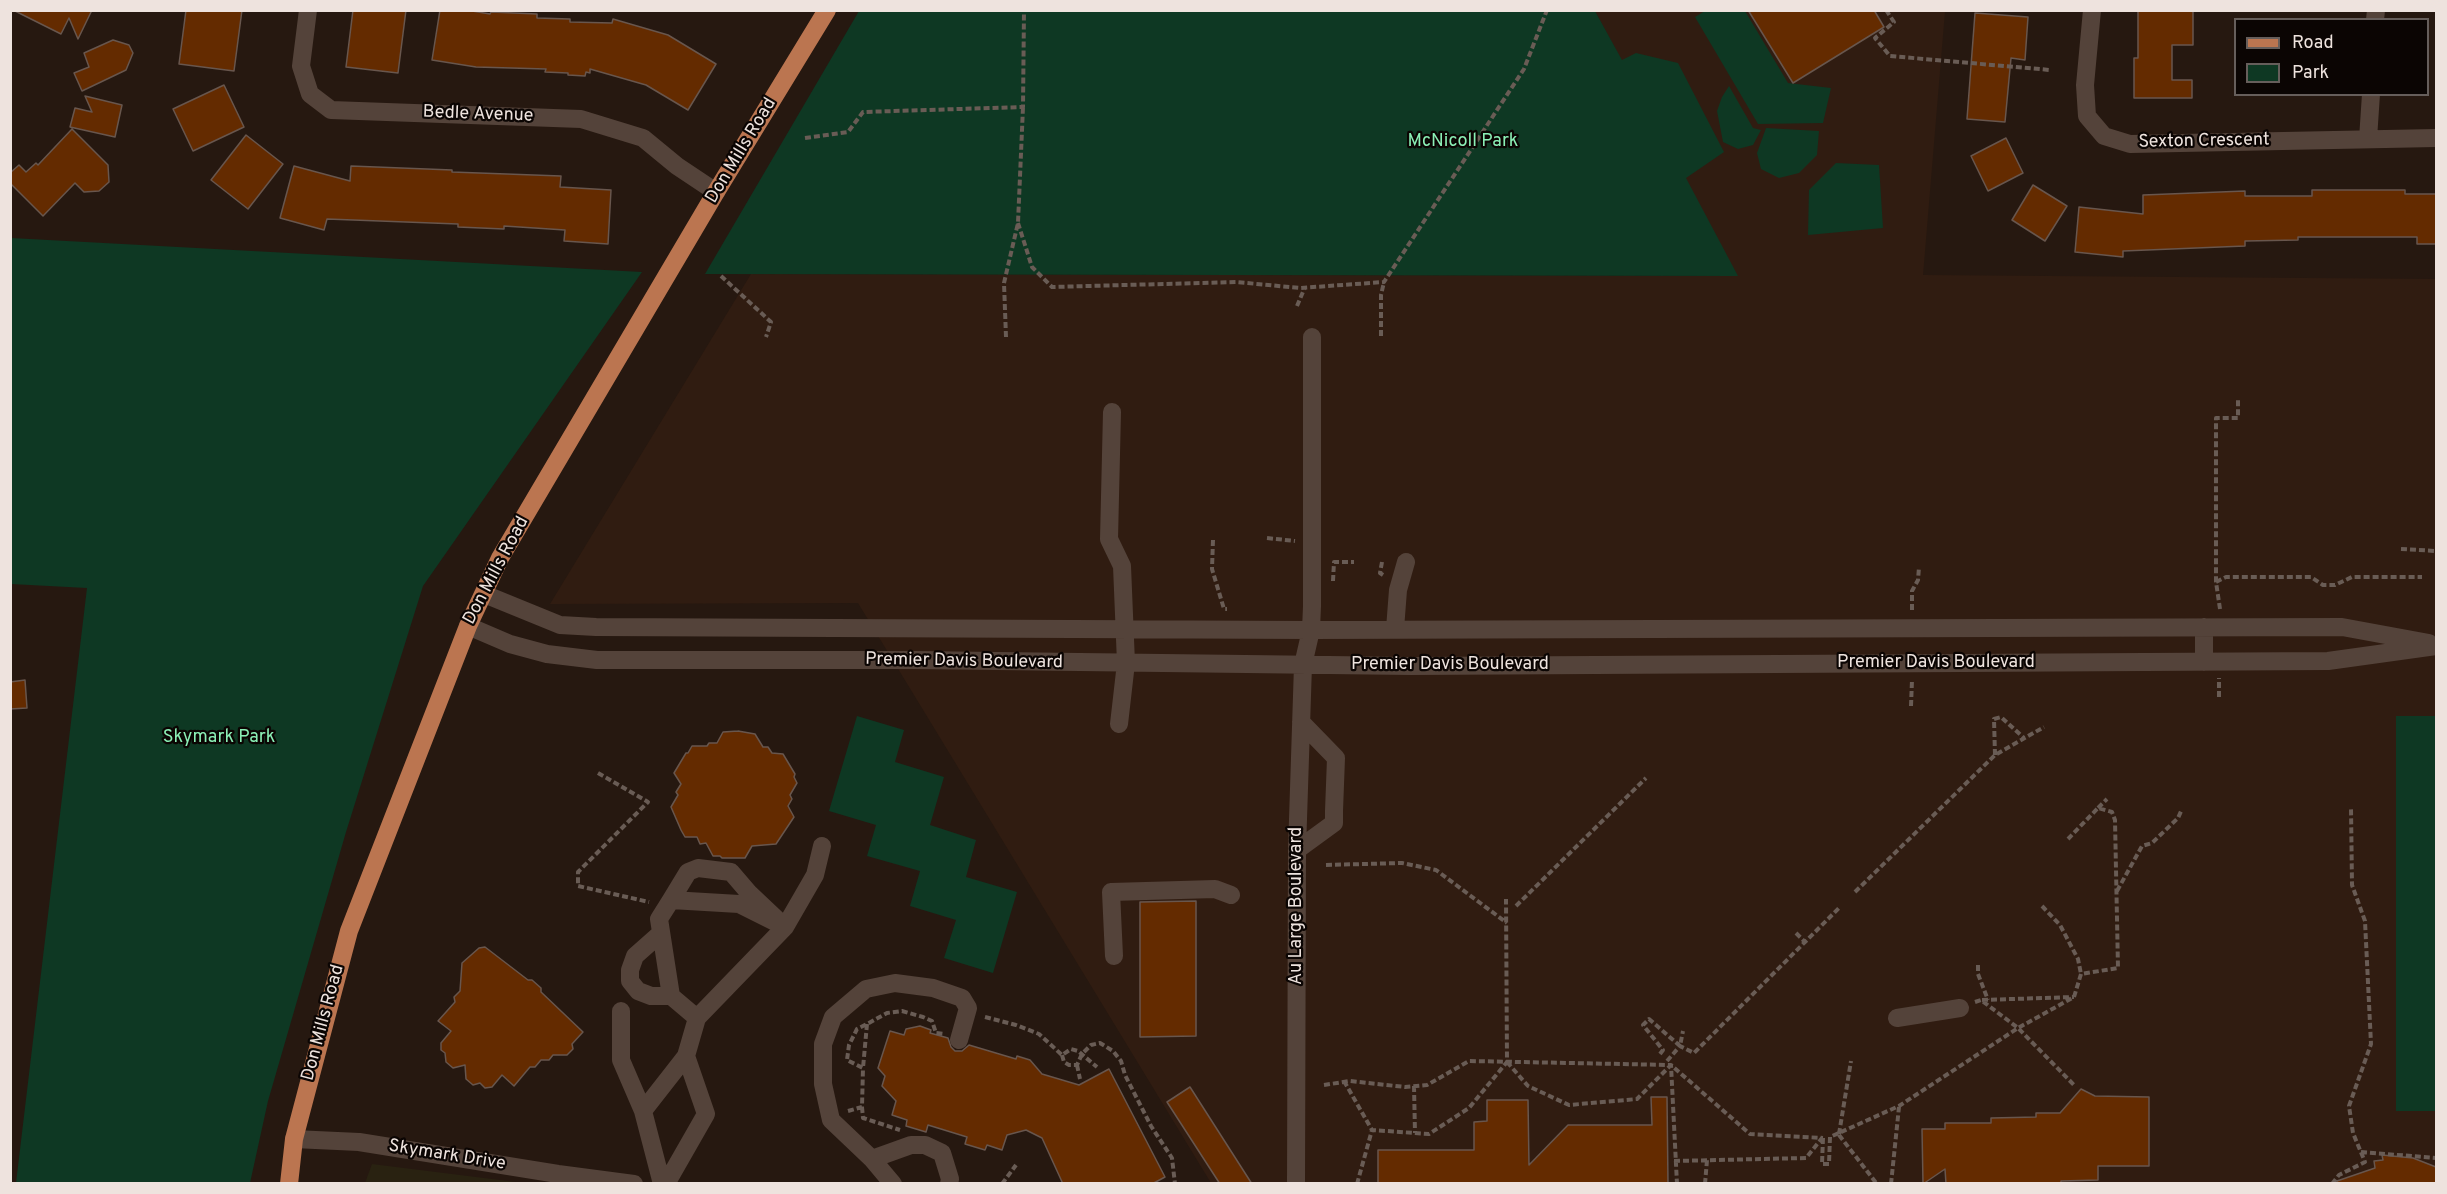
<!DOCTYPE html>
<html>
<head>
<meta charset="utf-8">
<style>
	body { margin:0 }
	#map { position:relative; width:2447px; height:1194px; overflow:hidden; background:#261810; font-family:Overpass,sans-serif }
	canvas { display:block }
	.frame { position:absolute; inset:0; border:12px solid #eee3de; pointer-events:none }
	.legend { position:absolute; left:2234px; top:18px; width:195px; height:78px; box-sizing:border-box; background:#0b0503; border:2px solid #665e5b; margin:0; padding:8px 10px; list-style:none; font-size:18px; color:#eee3de }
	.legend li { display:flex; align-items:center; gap:12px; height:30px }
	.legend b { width:30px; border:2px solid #665e5b }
</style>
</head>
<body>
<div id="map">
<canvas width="2447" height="1194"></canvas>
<div class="frame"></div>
<ul class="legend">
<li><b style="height:8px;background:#bb7550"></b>Road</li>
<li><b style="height:16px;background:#0e3823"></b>Park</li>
</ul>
</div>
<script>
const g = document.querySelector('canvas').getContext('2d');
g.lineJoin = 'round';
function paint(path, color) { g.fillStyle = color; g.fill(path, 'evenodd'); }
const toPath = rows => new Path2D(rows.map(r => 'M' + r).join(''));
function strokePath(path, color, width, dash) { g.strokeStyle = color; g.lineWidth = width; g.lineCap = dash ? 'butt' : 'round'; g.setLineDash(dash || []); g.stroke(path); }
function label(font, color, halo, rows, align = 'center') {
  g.font = font + ' Overpass,sans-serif'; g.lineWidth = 4.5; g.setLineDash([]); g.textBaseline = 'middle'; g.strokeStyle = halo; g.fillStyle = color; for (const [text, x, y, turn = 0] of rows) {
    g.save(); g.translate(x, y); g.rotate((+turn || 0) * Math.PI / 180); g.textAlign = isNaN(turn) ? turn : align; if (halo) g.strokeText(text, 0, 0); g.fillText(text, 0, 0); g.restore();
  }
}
const commercial = toPath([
	[372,1164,524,1183,365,1183]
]);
const built = toPath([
	[1595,11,1945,11,1923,275,2436,279,2436,1183,1211,1183,858,603,550,604,751,274,1737,276]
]);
const green = toPath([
	[1595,11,1622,60,1636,53,1678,63,1724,152,1686,178,1738,276,705,274,859,11],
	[1705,11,1745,11,1788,83,1831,88,1823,123,1758,124,1695,17],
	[1729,86,1753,128,1761,130,1753,145,1738,149,1723,142,1717,111,1722,97],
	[1766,128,1819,131,1817,155,1799,173,1779,178,1761,169,1757,153],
	[1836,163,1879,165,1883,228,1808,235,1809,190],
	[11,238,642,272,423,586,346,832,268,1101,250,1183,16,1183,87,588,11,584],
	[857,716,904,730,895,762,944,777,930,825,976,840,966,877,1017,892,993,973,944,958,956,920,910,906,920,871,867,856,876,825,829,811],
	[2396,716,2436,716,2436,1111,2396,1111]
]);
const building = toPath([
	[13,10,92,10,78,39,69,18,61,34,13,10],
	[186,10,242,10,234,71,179,64,186,10],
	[353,10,406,10,398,73,346,67,353,10],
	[440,10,466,10,490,14,491,12,537,14,537,18,570,19,570,22,612,23,613,19,668,35,716,64,688,110,646,85,590,69,590,73,586,72,585,76,568,75,568,73,545,72,546,69,476,67,432,60,440,10],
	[1748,10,1874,10,1884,27,1793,83,1748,10],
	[2138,10,2193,10,2193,45,2172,45,2172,80,2192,80,2192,98,2134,98,2134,58,2138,58,2138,10],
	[1975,13,2028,17,2025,60,2011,58,2005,122,1967,119,1975,13],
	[113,40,129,45,133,53,126,70,82,91,74,73,89,67,84,53,113,40],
	[224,85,244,127,193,151,173,109,224,85],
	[85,96,122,105,115,137,70,127,75,108,92,112,85,96],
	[72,129,108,165,109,182,99,191,84,192,75,183,43,216,10,183,10,173,19,165,26,172,36,163,38,165,72,129],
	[246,135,283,164,248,209,211,180,246,135],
	[2006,138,2023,173,1988,191,1971,156,2006,138],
	[294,166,350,181,351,166,452,170,452,172,561,176,560,187,611,190,608,244,564,241,565,230,504,226,504,229,458,227,458,224,327,219,324,230,280,218,294,166],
	[2033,185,2067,206,2045,241,2012,220,2033,185],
	[2312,190,2405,190,2405,194,2436,194,2436,244,2417,244,2417,237,2298,237,2298,240,2245,241,2245,246,2123,251,2123,257,2075,252,2079,207,2143,214,2143,195,2245,191,2245,196,2312,196,2312,190],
	[25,680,27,708,10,709,10,682,25,680],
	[738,731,755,734,763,747,768,747,772,753,783,754,795,774,794,777,797,783,790,795,792,799,788,806,794,817,776,844,752,846,745,858,722,858,720,856,713,856,706,843,700,844,697,837,685,837,681,830,671,807,678,795,676,792,681,784,674,773,686,753,688,753,692,746,707,746,709,743,717,743,723,732,738,731],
	[1196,901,1196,1036,1140,1037,1140,902,1196,901],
	[485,947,528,980,532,980,541,988,541,992,583,1032,572,1044,573,1049,567,1055,553,1055,549,1060,541,1060,535,1067,530,1067,514,1086,502,1075,492,1087,485,1088,480,1083,473,1085,466,1079,465,1065,453,1068,446,1062,445,1053,441,1050,441,1043,451,1031,438,1021,455,1002,454,997,460,991,462,963,479,948,485,947],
	[920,1026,931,1030,930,1033,948,1038,951,1047,955,1051,962,1051,969,1045,1016,1059,1017,1056,1030,1060,1042,1074,1079,1085,1109,1069,1165,1177,1152,1184,1063,1184,1042,1138,1026,1130,1007,1135,1002,1150,987,1145,985,1150,965,1144,967,1137,928,1125,926,1132,906,1126,907,1120,892,1115,896,1101,882,1086,885,1076,878,1068,890,1031,904,1035,906,1029,920,1026],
	[1190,1087,1252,1184,1220,1184,1167,1102,1190,1087],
	[2081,1089,2095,1096,2149,1097,2149,1166,2098,1166,2098,1180,2061,1181,2061,1184,1946,1184,1945,1169,1923,1184,1922,1129,1945,1129,1945,1123,1991,1123,1991,1118,2036,1117,2036,1113,2060,1113,2081,1089],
	[1651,1097,1667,1097,1668,1184,1378,1184,1378,1150,1474,1150,1474,1122,1487,1121,1487,1100,1528,1100,1529,1165,1568,1125,1652,1125,1651,1097],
	[2382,1155,2413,1158,2436,1167,2436,1184,2337,1184,2337,1181,2375,1168,2374,1161,2383,1160,2382,1155]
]);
const path = toPath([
	[1886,10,1894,22,1875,38,1890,56,2050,70],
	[805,138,848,132,863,112,1023,107,1024,10],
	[1018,223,1032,267,1052,287,1236,282,1300,288,1384,282,1524,69,1547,10],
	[721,276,771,322,766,337],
	[1297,306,1305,287],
	[1381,336,1381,295,1384,282],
	[1006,337,1004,283,1018,223,1023,107],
	[1267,538,1295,541],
	[1213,540,1212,569,1224,609,1227,609],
	[2401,549,2436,551],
	[1382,562,1380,573,1383,575],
	[1333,581,1334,562,1354,562],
	[2216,582,2226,577,2311,577,2323,585,2335,585,2352,577,2422,577],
	[2220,609,2216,582,2216,418,2238,418,2238,400],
	[1912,610,1912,591,1918,580,1919,567],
	[2219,697,2219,678],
	[1911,706,1912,680],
	[1995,755,1994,719,2001,717,2024,738],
	[598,773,648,802,578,872,578,886,649,902],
	[2098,808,2107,799],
	[1326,865,1402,863,1436,870,1507,923],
	[2117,891,2142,846,2152,843,2178,818,2182,809],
	[1855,892,1995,755,2044,727],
	[1516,906,1646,778],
	[2042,906,2060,925,2078,959,2081,974],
	[1796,933,1805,942],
	[1978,965,1978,974,1988,1000],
	[1982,1000,2074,997],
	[1975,1002,1981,1000,2018,1028,2075,1086],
	[985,1017,1016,1025,1039,1034,1062,1055,1071,1049,1078,1051,1097,1067],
	[867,1024,863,1068,847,1060,849,1045,857,1029,867,1024,887,1013,902,1011,923,1017,932,1021,936,1033,944,1034],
	[1660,1054,1663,1050,1643,1025,1649,1019,1680,1046,1683,1031],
	[1062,1055,1064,1062,1069,1065,1077,1065,1082,1054,1091,1045,1100,1043,1113,1051,1121,1061,1125,1075,1151,1126,1172,1158,1175,1184],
	[1667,1061,1680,1046,1694,1053,1840,907],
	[1507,1062,1528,1086,1569,1105,1637,1099,1671,1065,1750,1134,1823,1138],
	[1077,1065,1080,1079],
	[1344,1081,1372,1130],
	[1324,1085,1350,1081,1405,1087,1427,1085,1469,1061,1671,1065,1677,1184],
	[1414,1086,1415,1133],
	[862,1107,863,1118,900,1130],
	[848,1111,862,1107,863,1068],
	[1839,1134,1851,1061],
	[1839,1135,1877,1184],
	[1823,1138,1822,1164,1829,1164,1830,1137,1899,1106,2018,1028,2074,997,2081,974,2118,968,2115,820,2112,812,2098,808,2068,839],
	[2361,1152,2436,1158],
	[1674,1161,1806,1158,1822,1138],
	[1002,1184,1016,1165],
	[1357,1184,1372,1130,1429,1134,1469,1108,1507,1062,1506,899],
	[1705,1184,1707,1160],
	[1891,1184,1899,1107],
	[2332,1184,2339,1175,2365,1162,2353,1133,2349,1106,2371,1044,2365,921,2352,885,2351,808]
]);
const minor = toPath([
	[308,10,301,66,310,94,331,110,581,119,643,138,677,166,716,192],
	[2092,10,2085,85,2087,116,2104,136,2130,144,2436,138],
	[2375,20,2376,10],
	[2368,139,2371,94],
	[1112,412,1109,539,1122,566,1126,663,1119,724],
	[484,594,560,625,596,627,1311,630,2342,627,2429,643],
	[468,626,510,644,547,654,597,660,914,660,1411,666,2328,661,2436,646],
	[2204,627,2204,662],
	[1395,629,1398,590,1406,562],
	[1297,850,1334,823,1334,811,1336,758,1301,722],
	[671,900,739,904,785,927,749,893,731,872,698,868,688,872,671,900,659,919,671,996,697,1018],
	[661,933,635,956,630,970,630,981,638,991,651,996,671,996],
	[1114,956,1111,892,1215,889,1231,895],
	[621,1011,621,1060,643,1111,662,1184],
	[1897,1018,1960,1008],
	[643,1111,686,1056],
	[294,1139,359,1142,558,1174,634,1184],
	[872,1159,911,1145,925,1145,942,1153,950,1179,949,1184],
	[666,1184,706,1114,686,1056,697,1018,785,927,815,875,822,846],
	[893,1184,872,1159,831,1120,823,1084,823,1044,833,1017,866,989,895,983,933,988,962,998,968,1008,959,1040],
	[1296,1184,1297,850,1303,665,1311,630,1312,606,1312,337]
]);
const major = toPath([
	[289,1184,294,1139,349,931,468,626,500,558,716,192,827,10]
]);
const streetNames = [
	["Bedle Avenue",478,115,2],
	["Sexton Crescent",2204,142,-1],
	["Don Mills Road",742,151,-59],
	["Don Mills Road",497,571,-62],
	["Premier Davis Boulevard",964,662,1],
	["Premier Davis Boulevard",1936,663],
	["Premier Davis Boulevard",1450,665],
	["Au Large Boulevard",1297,906,-90],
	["Don Mills Road",324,1023,-75],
	["Skymark Drive",447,1156,9]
];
const parkNames = [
	["McNicoll Park",1463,142],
	["Skymark Park",219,738]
];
paint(commercial, '#292211');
paint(built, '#301c11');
paint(green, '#0e3823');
paint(building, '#642b00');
strokePath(building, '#68564d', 1.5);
strokePath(path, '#695c55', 4, [6, 3]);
strokePath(minor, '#54433a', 18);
strokePath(major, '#bb7550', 18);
label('18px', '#eee3de', '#0b0503', streetNames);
label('18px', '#8bf0b6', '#0b0503', parkNames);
</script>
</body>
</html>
